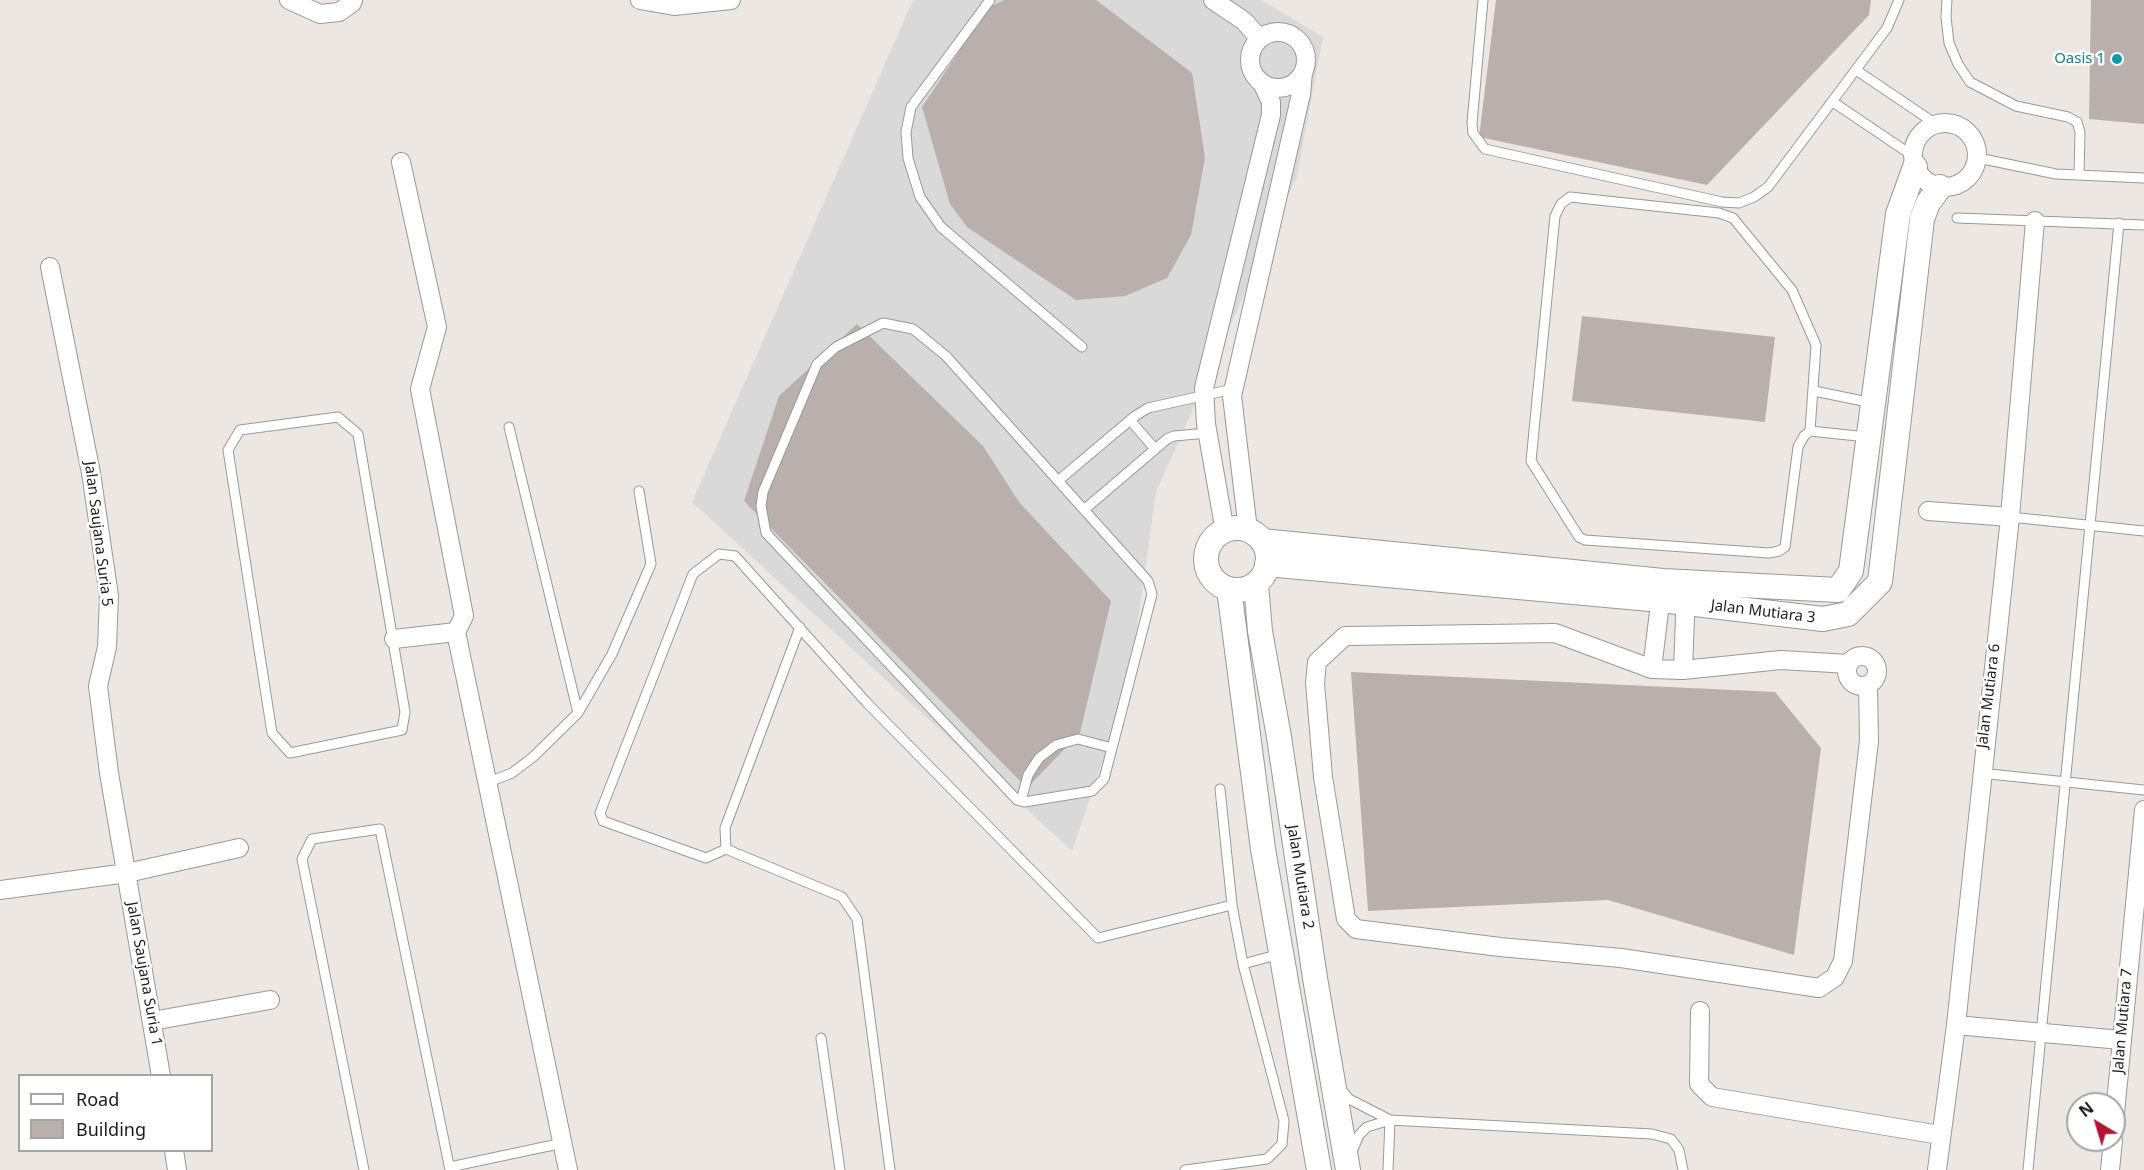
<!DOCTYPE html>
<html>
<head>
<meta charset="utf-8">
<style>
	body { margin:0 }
	#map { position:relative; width:2144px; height:1170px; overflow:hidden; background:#ece7e2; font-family:"Noto Sans",sans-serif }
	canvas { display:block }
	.legend { position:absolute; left:18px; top:1074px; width:195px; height:78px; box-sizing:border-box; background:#fff; border:2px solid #a4a4a4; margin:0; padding:8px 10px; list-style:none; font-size:18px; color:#1c1c1c }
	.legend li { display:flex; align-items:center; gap:12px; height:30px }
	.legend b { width:30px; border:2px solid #a4a4a4 }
	.north { position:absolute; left:2066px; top:1092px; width:60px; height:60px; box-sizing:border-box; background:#fff; border:2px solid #a4a4a4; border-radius:50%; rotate:322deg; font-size:16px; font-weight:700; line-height:24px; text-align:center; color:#1c1c1c }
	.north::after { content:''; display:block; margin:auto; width:21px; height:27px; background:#b21530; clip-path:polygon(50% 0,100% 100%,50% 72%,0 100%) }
</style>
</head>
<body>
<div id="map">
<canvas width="2144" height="1170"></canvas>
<ul class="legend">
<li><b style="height:8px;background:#fff"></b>Road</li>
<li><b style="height:16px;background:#b9afac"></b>Building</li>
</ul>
<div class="north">N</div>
</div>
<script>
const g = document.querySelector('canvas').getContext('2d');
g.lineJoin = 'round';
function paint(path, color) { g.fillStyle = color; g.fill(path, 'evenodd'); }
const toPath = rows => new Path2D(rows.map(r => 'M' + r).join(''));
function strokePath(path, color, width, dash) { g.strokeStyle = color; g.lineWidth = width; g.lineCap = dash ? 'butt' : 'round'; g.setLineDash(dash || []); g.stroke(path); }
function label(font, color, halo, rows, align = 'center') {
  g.font = font + ' "Noto Sans",sans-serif'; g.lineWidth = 5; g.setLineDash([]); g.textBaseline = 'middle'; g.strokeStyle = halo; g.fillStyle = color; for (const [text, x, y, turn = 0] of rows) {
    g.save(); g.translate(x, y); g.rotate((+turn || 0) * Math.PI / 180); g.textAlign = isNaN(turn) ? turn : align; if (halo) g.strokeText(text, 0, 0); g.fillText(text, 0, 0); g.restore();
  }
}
const residential = toPath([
	[913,0,1261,0,1323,37,1297,176,1156,492,1129,684,1072,851,692,502]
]);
const building = toPath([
	[1004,0,1096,0,1192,73,1205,158,1191,235,1167,278,1125,296,1076,300,967,227,950,204,922,107,988,8],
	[1496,0,1871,0,1869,15,1707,185,1479,137],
	[2091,0,2144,0,2144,124,2089,119],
	[1582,316,1775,337,1765,422,1572,401],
	[857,324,983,446,1019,502,1111,601,1080,733,1027,788,744,501,779,396],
	[1351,672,1775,692,1821,748,1794,955,1608,900,1368,911]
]);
const service = toPath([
	[990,0,911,107,906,132,908,158,920,197,941,227,1082,347],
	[1483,0,1472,123,1473,133,1485,149,1722,202,1739,203,1754,197,1768,187,1887,28,1899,0],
	[1947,0,1946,17,1949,43,1958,64,1970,82,2016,106,2068,117,2077,122,2080,132,2079,175],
	[1856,70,1936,124],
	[1833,102,1913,156],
	[1978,158,2056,174,2144,178],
	[1957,218,2144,225],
	[883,323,913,329,946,356,1148,581,1152,594,1104,779,1092,791,1024,802,1017,800,766,533,761,506,763,492,817,364,836,347,883,323],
	[1814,391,1873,403],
	[338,417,358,434,405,712,402,730,290,753,272,733,228,450,240,430,338,417],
	[1130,420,1155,449],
	[1810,431,1816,345,1792,290,1733,218,1719,213,1570,197,1561,204,1555,216,1531,461,1579,537,1585,540,1769,553,1779,551,1785,547,1798,447,1804,436,1810,431,1867,437],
	[1059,480,1135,416,1148,408,1233,389],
	[1085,509,1167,439,1174,436,1208,433],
	[2010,517,2144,531],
	[578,713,612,654,651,564,639,491],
	[1980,773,2144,790],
	[489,782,512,773,533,757,578,713,509,427],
	[1220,789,1232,905],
	[1021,801,1028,775,1039,758,1056,745,1078,739,1112,748],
	[726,849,725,828,800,627],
	[821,1038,840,1170],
	[1340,1088,1349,1099,1390,1120,1367,1127,1359,1135,1351,1154],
	[450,1167,563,1143],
	[364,1170,302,859,312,839,380,829,450,1170],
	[890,1170,857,919,842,897,726,849,706,858,603,821,600,813,693,574,719,554,735,556,868,704,1098,938,1232,905,1243,964],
	[1185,1170,1267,1159,1282,1144,1284,1121,1243,964,1280,954],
	[1388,1170,1390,1120,1652,1134,1671,1139,1679,1150,1683,1170],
	[2028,1170,2119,223]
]);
const minor = toPath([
	[289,0,320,14,339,12,352,3,353,0],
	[640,0,674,6,731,0],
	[1213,0,1244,21,1259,38],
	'1250 60a28 28 0 1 1 56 0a28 28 0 1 1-56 0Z',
	'1913 155a32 32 0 1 1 64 0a32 32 0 1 1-64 0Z',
	[401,162,437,327,420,389,464,616,456,632,568,1170],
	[50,267,91,473,109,596,107,647,98,686,109,773,161,1076],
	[1928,511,2010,517],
	[1248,530,1232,396,1301,94,1303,73],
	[1225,532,1206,424,1204,388,1271,115,1271,102,1262,83],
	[394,639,456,632],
	'1847 671a15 15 0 1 1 30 0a15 15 0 1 1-30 0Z',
	[1849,664,1781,660,1683,670,1652,669,1555,633,1345,636,1317,662,1315,683,1323,777,1346,919,1356,929,1500,947,1621,958,1819,988,1835,977,1843,961,1869,741,1868,685],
	[1652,669,1662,587],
	[1683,670,1686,591],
	[0,890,127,873,239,848],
	[1700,1011,1699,1084,1712,1097,1940,1135],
	[152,1021,270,1000],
	[1956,1025,2121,1040],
	[2114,1124,2144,810],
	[174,1150,177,1170],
	[1937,1170,1956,1025,2010,517,2035,221],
	[2110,1170,2113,1140]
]);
const tertiary = toPath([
	'1206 559a31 31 0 1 1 62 0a31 31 0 1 1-62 0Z',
	[1262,541,1663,581,1838,590,1851,571,1898,214,1915,167],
	[1267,564,1661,600,1823,619,1848,614,1880,582,1922,219,1928,203,1940,187],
	[1256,584,1260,631,1279,737,1315,978,1348,1170],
	[1229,589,1263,849,1319,1170]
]);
const markers = [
	[2117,59,6,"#0f9aa8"]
];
const cultureNames = [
	["Oasis 1",2105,59]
];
const streetNames = [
	["Jalan Saujana Suria 5",98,534,83],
	["Jalan Mutiara 3",1763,612,7],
	["Jalan Mutiara 6",1989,696,-83],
	["Jalan Mutiara 2",1300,877,81],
	["Jalan Saujana Suria 1",144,974,80],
	["Jalan Mutiara 7",2123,1021,-85]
];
paint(residential, '#dad9d9');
paint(building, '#b9afac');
strokePath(service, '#999', 11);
strokePath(minor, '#999', 20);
strokePath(tertiary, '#999', 26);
strokePath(service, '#fff', 9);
strokePath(minor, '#fff', 18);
strokePath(tertiary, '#fff', 24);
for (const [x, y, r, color] of markers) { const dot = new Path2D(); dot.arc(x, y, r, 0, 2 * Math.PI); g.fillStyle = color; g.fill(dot); strokePath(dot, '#fff', 2); }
label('15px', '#0d838f', '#fff', cultureNames, 'right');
label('15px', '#1c1c1c', '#fff', streetNames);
</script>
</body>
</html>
